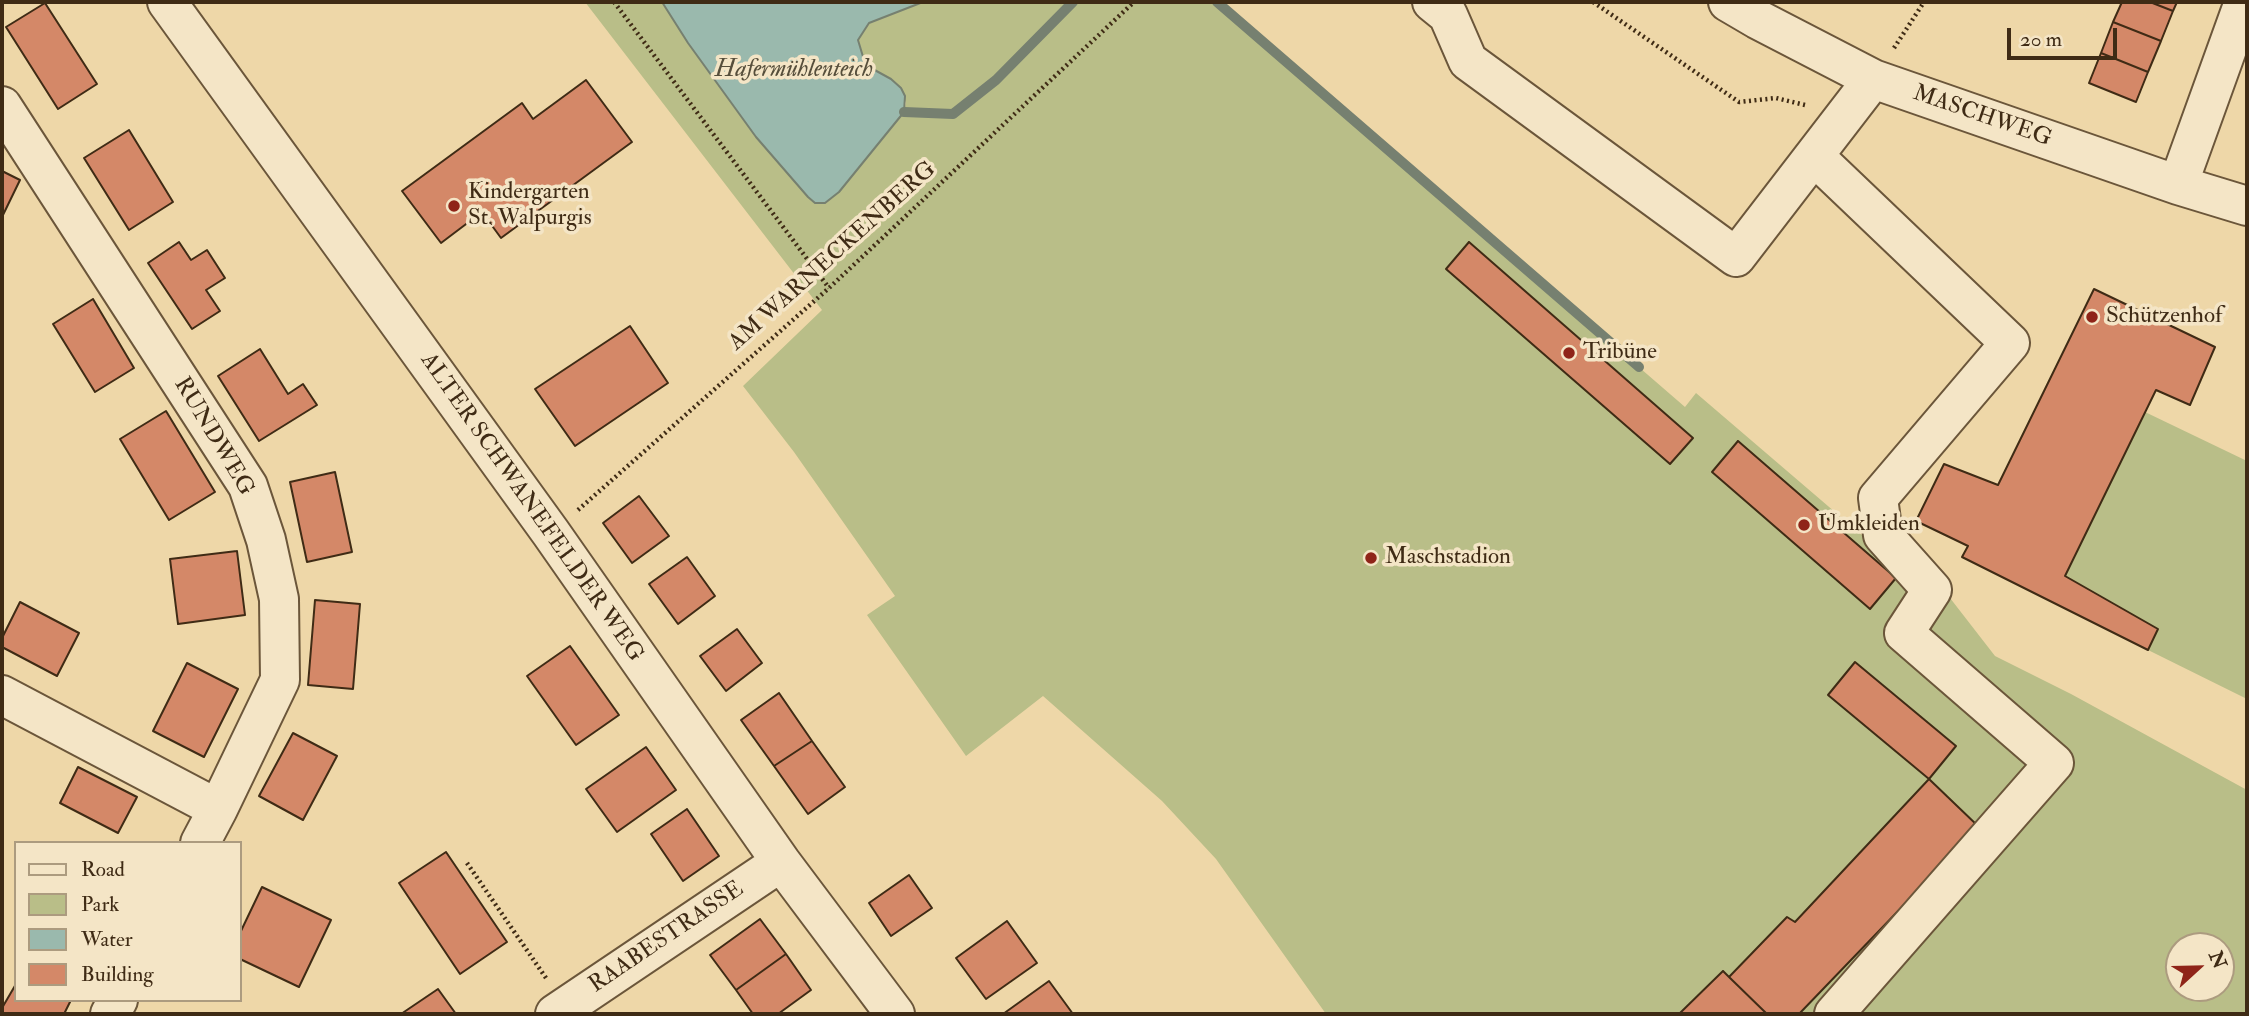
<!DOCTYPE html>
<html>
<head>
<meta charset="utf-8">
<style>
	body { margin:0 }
	#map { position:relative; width:2249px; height:1016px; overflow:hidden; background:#eed7a8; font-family:"IM FELL Double Pica",serif }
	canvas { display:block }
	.frame { position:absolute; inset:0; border:4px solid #3f2b15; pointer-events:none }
	.legend { position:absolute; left:14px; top:841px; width:228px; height:161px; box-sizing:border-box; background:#f4e5c6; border:2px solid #ac9b7f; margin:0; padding:9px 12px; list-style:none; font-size:21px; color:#3f2b15 }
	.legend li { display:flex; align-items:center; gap:14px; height:35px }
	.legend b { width:35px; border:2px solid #ac9b7f }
	.north { position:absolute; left:2165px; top:932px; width:70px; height:70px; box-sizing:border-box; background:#f4e5c6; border:2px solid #ac9b7f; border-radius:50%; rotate:68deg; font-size:19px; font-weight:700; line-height:28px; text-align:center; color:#3f2b15 }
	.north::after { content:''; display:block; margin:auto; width:24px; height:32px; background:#8f2418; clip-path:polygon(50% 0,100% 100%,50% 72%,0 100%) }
	.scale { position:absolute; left:2007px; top:28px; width:110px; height:32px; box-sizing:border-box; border:4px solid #3f2b15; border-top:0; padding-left:9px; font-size:21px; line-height:24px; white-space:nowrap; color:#3f2b15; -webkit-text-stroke:5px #f4e5c6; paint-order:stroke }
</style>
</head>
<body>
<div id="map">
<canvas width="2249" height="1016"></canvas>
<div class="frame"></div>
<ul class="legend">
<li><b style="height:9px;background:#f4e5c6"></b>Road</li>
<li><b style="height:19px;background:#b9be88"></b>Park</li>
<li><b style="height:19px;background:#9ab9ad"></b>Water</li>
<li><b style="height:19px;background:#d48868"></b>Building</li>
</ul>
<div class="north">N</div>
<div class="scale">20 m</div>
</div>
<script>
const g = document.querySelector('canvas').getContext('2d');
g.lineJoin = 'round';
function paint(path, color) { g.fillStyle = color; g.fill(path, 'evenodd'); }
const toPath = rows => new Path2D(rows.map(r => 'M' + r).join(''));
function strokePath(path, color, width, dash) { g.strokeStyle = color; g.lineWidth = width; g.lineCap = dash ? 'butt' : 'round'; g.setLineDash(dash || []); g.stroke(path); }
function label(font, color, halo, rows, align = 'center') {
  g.font = font + ' "IM FELL Double Pica",serif'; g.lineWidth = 7; g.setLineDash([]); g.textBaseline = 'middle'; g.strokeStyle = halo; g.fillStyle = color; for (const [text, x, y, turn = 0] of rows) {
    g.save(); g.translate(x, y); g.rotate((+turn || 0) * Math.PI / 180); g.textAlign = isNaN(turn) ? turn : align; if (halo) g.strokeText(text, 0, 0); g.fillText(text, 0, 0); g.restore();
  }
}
const green = toPath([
	[585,2,662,2,688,43,756,137,839,192,904,111,906,103,901,88,891,79,871,68,864,60,858,40,869,23,923,2,1217,2,1685,407,1696,393,1905,572,1919,558,1995,656,2071,694,2247,790,2247,1014,1326,1014,1216,859,1162,801,1043,696,966,756,867,615,895,596,794,452,743,386,822,310],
	[2179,946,2221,946,2221,988,2179,988],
	[2145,412,2247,461,2247,699,2148,650,2158,629,2065,576]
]);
const water = toPath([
	[662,2,923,2,869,23,858,40,864,60,871,68,891,79,901,88,905,96,904,112,839,192,825,203,815,203,808,197,756,137,688,43,662,2]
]);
const stream = toPath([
	[1217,2,1639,367],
	[904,112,953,114,996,80,1073,2]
]);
const building = toPath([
	[2122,2,2150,2,2173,11,2161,41,2113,22,2122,2],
	[2150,2,2177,2,2173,11,2150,2],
	[45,3,97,84,58,109,6,27,45,3],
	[2113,22,2161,41,2148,72,2101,53,2113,22],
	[2101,53,2148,72,2136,102,2089,83,2101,53],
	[586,80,632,142,501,238,482,212,441,243,402,191,522,103,533,119,586,80],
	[129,130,173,202,129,230,84,158,129,130],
	[2,171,20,180,2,217,2,171],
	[179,242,191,260,207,250,225,278,206,290,220,311,192,329,148,263,179,242],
	[1469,242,1693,438,1670,464,1446,269,1469,242],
	[2094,289,2215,347,2190,405,2156,390,2065,576,2158,629,2148,650,1962,557,1968,546,1916,521,1944,464,1998,485,2094,289],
	[93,299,134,368,95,392,53,324,93,299],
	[630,326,668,383,575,446,535,389,630,326],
	[260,349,288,394,303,384,317,405,259,441,218,376,260,349],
	[166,411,215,492,169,520,120,439,166,411],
	[1738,441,1896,578,1870,609,1712,472,1738,441],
	[335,472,352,552,307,562,290,482,335,472],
	[639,496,669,536,632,563,603,523,639,496],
	[237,551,245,615,178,624,170,559,237,551],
	[687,557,715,596,678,624,649,584,687,557],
	[315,600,360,604,353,689,308,685,315,600],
	[20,602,79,633,57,676,2,647,2,638,20,602],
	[737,629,762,663,726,691,700,656,737,629],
	[570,646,619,715,576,745,527,676,570,646],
	[1855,662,1956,746,1929,779,1828,695,1855,662],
	[187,663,238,689,204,757,153,731,187,663],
	[779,693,812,741,774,766,741,720,779,693],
	[293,733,337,756,303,820,259,796,293,733],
	[812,741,845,787,808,814,774,766,812,741],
	[646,747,676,790,617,832,586,789,646,747],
	[78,767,137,797,118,833,60,803,78,767],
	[1929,779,1979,827,1799,1014,1767,1014,1729,977,1787,917,1795,922,1929,779],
	[687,809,719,856,683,881,651,834,687,809],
	[446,852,507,942,460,974,399,883,446,852],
	[909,875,932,908,891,936,869,903,909,875],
	[262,887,331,920,299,987,240,959,240,933,262,887],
	[760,919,786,954,736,990,710,955,760,919],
	[1007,921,1037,963,986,999,956,958,1007,921],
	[786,954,811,990,778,1014,753,1014,736,990,786,954],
	[1723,971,1729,977,1767,1014,1679,1014,1723,971],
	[1049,981,1073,1014,1003,1014,1049,981],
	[16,984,16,1000,71,1000,64,1014,2,1014,2,1008,16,984],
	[438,989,456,1014,401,1014,438,989]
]);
const path = toPath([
	[614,2,829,288],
	[1593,2,1739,102,1776,98,1805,105],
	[1894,48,1924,2],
	[578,510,829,288,1134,2],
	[467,863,546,978]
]);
const minor = toPath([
	[167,2,551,533,781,862,895,1014],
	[1432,2,1448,15,1468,61,1736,257,1873,79],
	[1728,2,1757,19,1873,79,2178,185,2247,206],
	[2,106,248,486,266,540,279,599,280,680,218,809,2,695],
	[1814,156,2010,343,1878,498,1883,535,1932,590,1904,633,2054,763,1834,1014],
	[2178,185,2244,2],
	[200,843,218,809],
	[110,1014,118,1000],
	[555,1014,781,862]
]);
const markers = [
	[454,206,7,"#8f2418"],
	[2092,317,7,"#8f2418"],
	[1569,353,7,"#8f2418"],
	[1804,525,7,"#8f2418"],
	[1371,558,7,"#8f2418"]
];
const streetNames = [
	["MASCHWEG",1982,117,19],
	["AM WARNECKENBERG",833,257,-42],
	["RUNDWEG",213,437,59],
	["ALTER SCHWANEFELDER WEG",531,508,55],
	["RAABESTRASSE",667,938,-34]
];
const poiNames = [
	["Kindergarten",468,193],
	["St. Walpurgis",468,219],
	["Schützenhof",2106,317],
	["Tribüne",1583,353],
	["Umkleiden",1818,525],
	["Maschstadion",1385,558]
];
const waterNames = [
	["Hafermühlenteich",794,71]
];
paint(green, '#b9be88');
paint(water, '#9ab9ad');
strokePath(water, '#768070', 2);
strokePath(stream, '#768070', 10);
paint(building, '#d48868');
strokePath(building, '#3f2b15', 2);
strokePath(minor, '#6b563a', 42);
strokePath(path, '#3f2b15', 4.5, [2, 3.5]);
strokePath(minor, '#f4e5c6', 38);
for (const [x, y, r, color] of markers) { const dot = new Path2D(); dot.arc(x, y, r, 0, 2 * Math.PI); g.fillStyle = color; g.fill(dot); strokePath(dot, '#f4e5c6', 2.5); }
label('23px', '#3f2b15', '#f4e5c6', streetNames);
label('23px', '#3f2b15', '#f4e5c6', poiNames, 'left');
label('italic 24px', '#564e3b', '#f4e5c6', waterNames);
</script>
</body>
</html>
